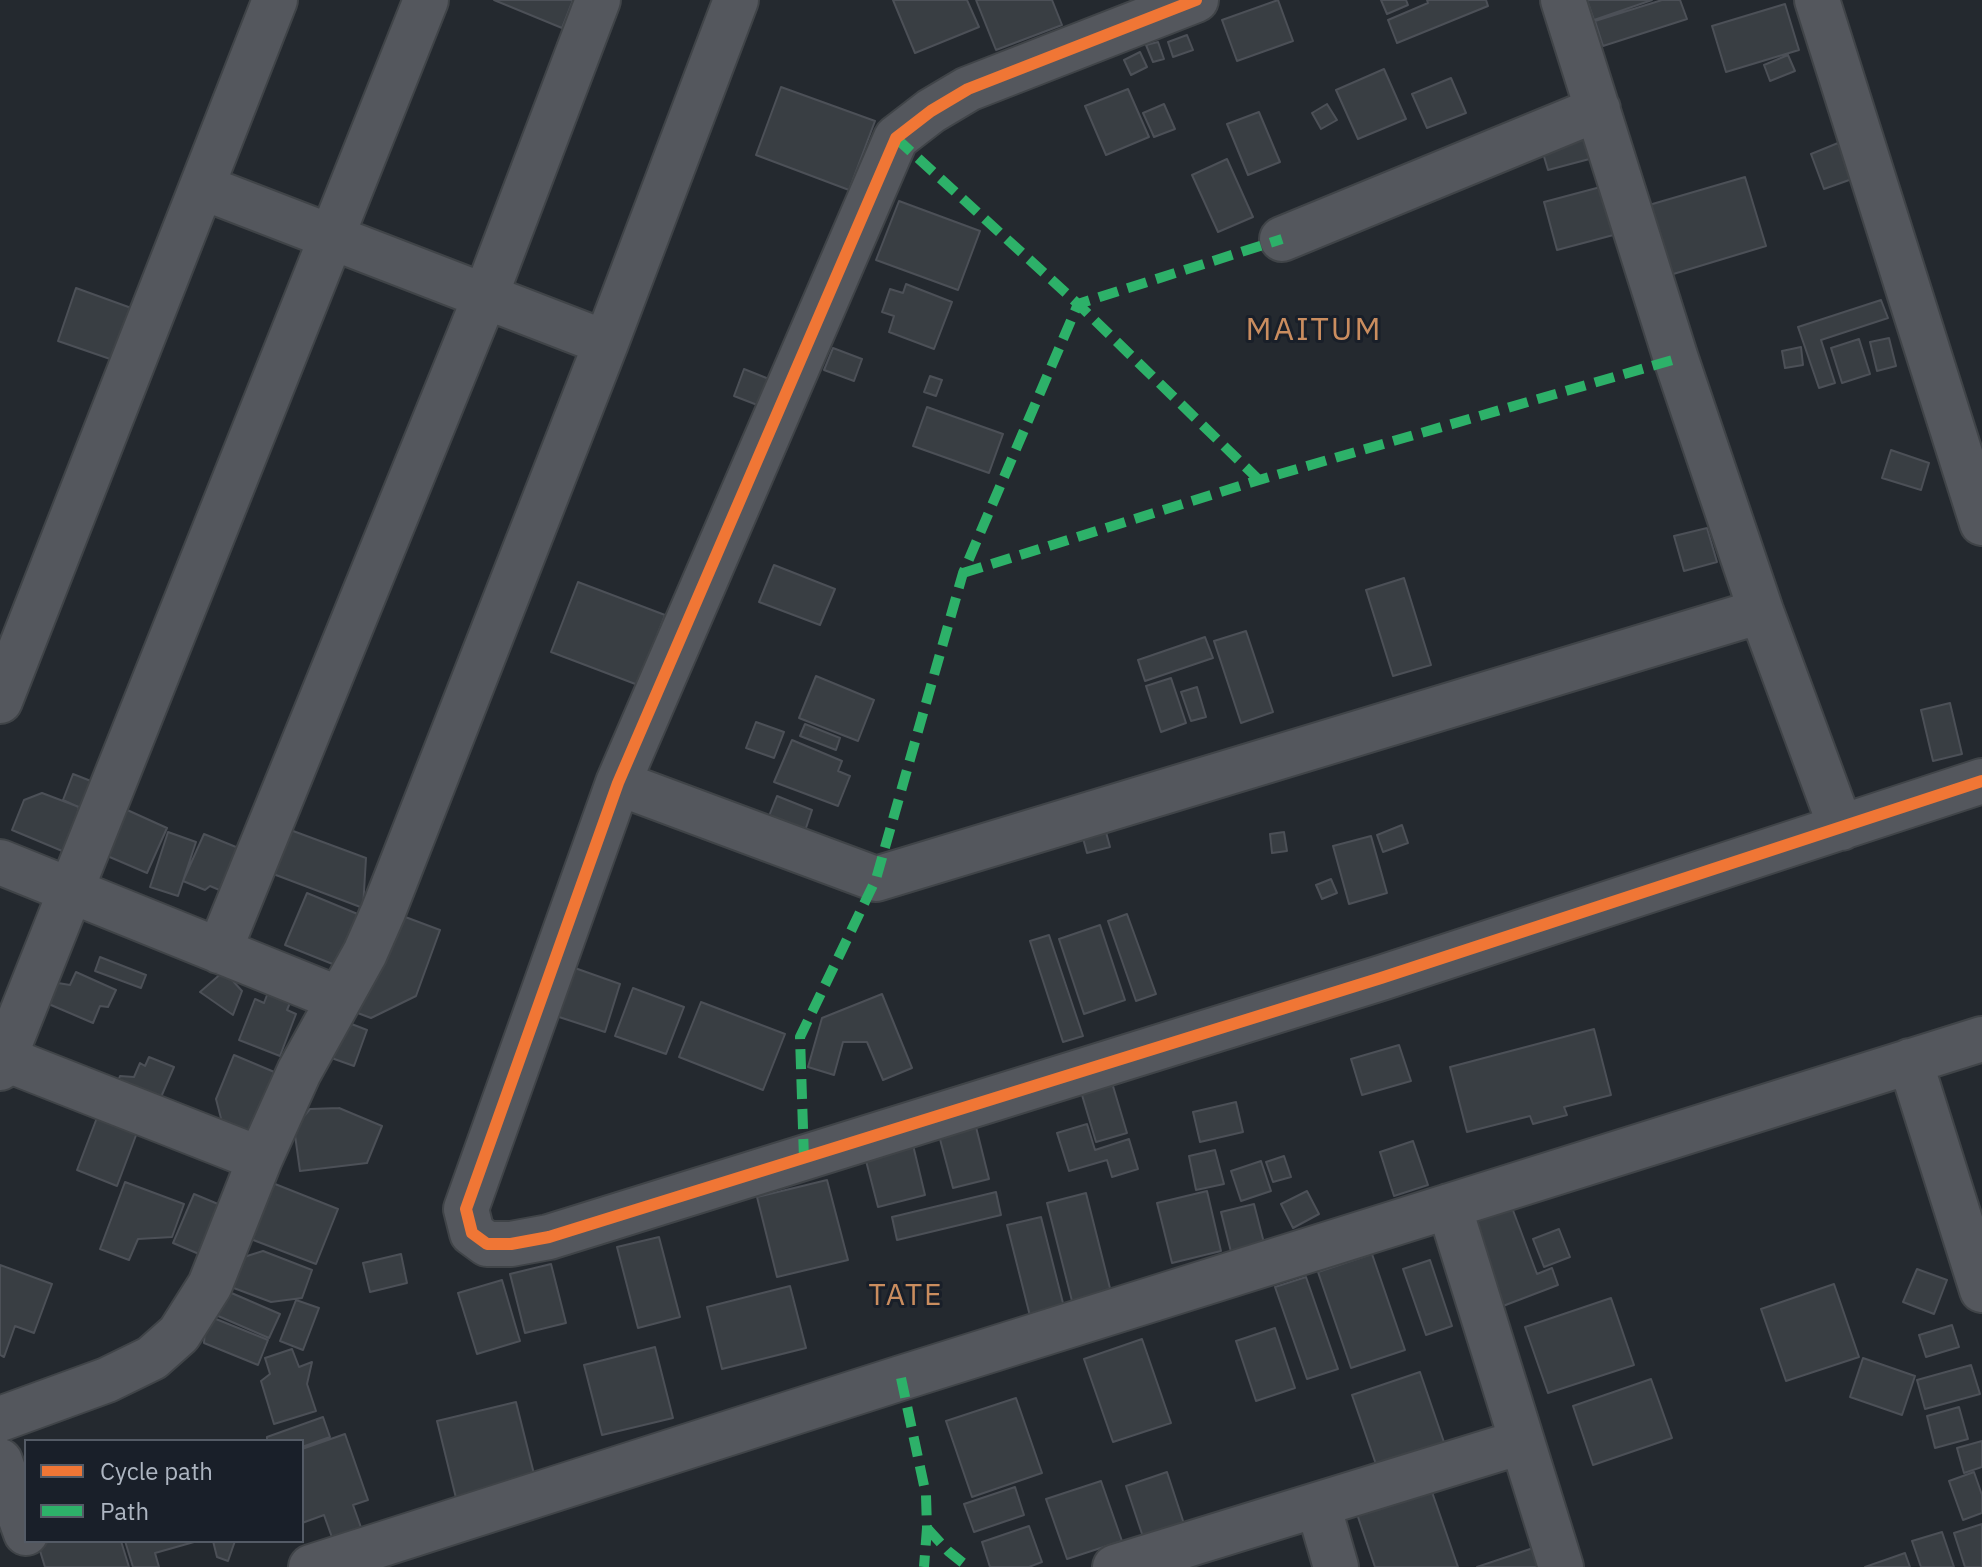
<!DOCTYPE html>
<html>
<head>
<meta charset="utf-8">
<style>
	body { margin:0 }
	#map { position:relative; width:1982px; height:1567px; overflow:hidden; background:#24292f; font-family:"IBM Plex Sans",sans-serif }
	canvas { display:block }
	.legend { position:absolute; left:24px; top:1439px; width:280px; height:104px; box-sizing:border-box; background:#191f29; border:2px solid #545b66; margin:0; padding:10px 14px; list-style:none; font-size:24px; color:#adb5c1 }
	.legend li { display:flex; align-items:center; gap:16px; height:40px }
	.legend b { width:40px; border:2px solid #545b66 }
</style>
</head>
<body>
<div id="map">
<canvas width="1982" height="1567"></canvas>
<ul class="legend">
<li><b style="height:10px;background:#f07635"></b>Cycle path</li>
<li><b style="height:10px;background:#2db169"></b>Path</li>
</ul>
</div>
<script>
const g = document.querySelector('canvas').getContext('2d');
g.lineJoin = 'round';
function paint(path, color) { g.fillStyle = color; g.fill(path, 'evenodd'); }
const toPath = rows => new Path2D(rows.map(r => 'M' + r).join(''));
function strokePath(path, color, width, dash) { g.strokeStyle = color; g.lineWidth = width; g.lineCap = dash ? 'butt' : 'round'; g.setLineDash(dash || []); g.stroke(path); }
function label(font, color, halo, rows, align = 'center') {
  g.font = font + ' "IBM Plex Sans",sans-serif'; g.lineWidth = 6; g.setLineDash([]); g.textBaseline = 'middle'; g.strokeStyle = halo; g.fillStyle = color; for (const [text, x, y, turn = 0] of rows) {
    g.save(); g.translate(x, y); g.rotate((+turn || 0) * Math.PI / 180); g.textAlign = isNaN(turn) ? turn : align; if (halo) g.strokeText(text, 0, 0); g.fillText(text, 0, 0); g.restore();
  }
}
const building = toPath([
	[494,0,573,0,562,28,494,0],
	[893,0,967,0,979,27,915,53,893,0],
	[976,0,1052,0,1062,25,996,50,976,0],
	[1278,0,1293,41,1237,61,1222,20,1278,0],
	[1381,0,1406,0,1408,5,1387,14,1381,0],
	[1427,0,1486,0,1488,6,1397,43,1388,20,1428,3,1427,0],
	[1587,0,1652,0,1594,20,1587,0],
	[1662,0,1680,0,1687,19,1603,46,1595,21,1662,0],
	[1785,4,1799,50,1726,72,1712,26,1785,4],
	[1187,35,1193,50,1173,57,1168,42,1187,35],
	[1158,42,1164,59,1153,62,1146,45,1158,42],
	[1140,52,1147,67,1131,75,1124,60,1140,52],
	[1788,55,1795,71,1770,81,1764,65,1788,55],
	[1384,69,1406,119,1358,139,1336,90,1384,69],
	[1451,78,1466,113,1427,128,1412,94,1451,78],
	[781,87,875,121,849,190,756,155,781,87],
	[1128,89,1149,137,1106,155,1085,106,1128,89],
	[1164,104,1175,129,1154,137,1143,113,1164,104],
	[1327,104,1337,120,1321,129,1312,113,1327,104],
	[1259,112,1280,162,1248,175,1227,124,1259,112],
	[1589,129,1597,157,1548,170,1540,143,1589,129],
	[1838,143,1852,179,1824,189,1811,154,1838,143],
	[1227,159,1253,217,1218,232,1192,175,1227,159],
	[1745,177,1766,246,1670,275,1649,205,1745,177],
	[1608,185,1621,233,1557,250,1544,202,1608,185],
	[899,201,980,231,958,290,876,260,899,201],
	[906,284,952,302,934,349,889,332,894,316,882,312,890,289,903,293,906,284],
	[76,288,134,309,116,361,58,341,76,288],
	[1881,300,1888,318,1821,340,1835,383,1819,388,1798,327,1881,300],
	[1889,338,1896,366,1877,371,1870,342,1889,338],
	[1859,339,1870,374,1842,383,1831,348,1859,339],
	[1801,347,1803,365,1785,368,1782,351,1801,347],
	[833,348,862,359,854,381,824,370,833,348],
	[744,369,769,379,760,406,734,396,744,369],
	[930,376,942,380,936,396,924,392,930,376],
	[927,407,1003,434,989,473,913,446,927,407],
	[1891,450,1929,463,1921,490,1882,478,1891,450],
	[1707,528,1717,562,1684,571,1674,536,1707,528],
	[774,565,835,589,820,625,759,602,774,565],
	[1404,578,1431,665,1393,676,1366,590,1404,578],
	[578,582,665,615,638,685,551,652,578,582],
	[1246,631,1273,712,1241,723,1214,641,1246,631],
	[1205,637,1213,658,1145,681,1138,660,1205,637],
	[816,676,874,700,858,741,799,718,816,676],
	[1171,678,1186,723,1161,732,1146,686,1171,678],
	[1197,687,1206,717,1191,721,1181,692,1197,687],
	[1950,703,1962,754,1933,761,1921,710,1950,703],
	[756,722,784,732,774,758,746,748,756,722],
	[805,724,840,738,836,750,800,736,805,724],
	[792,740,842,761,838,771,850,776,838,806,774,782,792,740],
	[73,774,96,783,85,810,63,800,73,774],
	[42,793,79,807,67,853,12,830,24,800,42,793],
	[777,796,812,810,805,831,769,816,777,796],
	[125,809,167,828,147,873,105,855,125,809],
	[1103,821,1110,847,1087,853,1080,827,1103,821],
	[1402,825,1408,843,1383,852,1377,835,1402,825],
	[285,828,366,858,363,908,268,872,285,828],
	[168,832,196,842,178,896,150,887,168,832],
	[1284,832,1287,851,1272,853,1270,834,1284,832],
	[204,834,241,849,224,892,210,886,205,890,183,881,204,834],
	[1371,836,1387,893,1349,904,1333,846,1371,836],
	[1331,879,1337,893,1322,899,1316,885,1331,879],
	[307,893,360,915,340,967,285,945,307,893],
	[392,912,440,930,416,996,371,1018,355,1012,392,912],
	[1127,914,1156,994,1136,1001,1108,921,1127,914],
	[1100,925,1125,1000,1084,1014,1059,939,1100,925],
	[1049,935,1083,1036,1063,1042,1030,941,1049,935],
	[100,957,146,975,141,988,95,971,100,957],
	[572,967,620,984,605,1032,556,1016,572,967],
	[224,971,242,991,233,1015,200,992,224,971],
	[76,972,116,990,108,1007,100,1006,93,1023,44,1002,52,982,70,985,76,972],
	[272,982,295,991,287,1010,296,1014,280,1056,239,1040,255,999,264,1003,272,982],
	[633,988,684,1007,666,1054,615,1036,633,988],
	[882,994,912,1068,883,1080,867,1042,843,1042,834,1075,808,1067,822,1018,882,994],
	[701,1002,785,1034,763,1090,679,1057,701,1002],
	[336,1018,367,1030,354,1066,323,1055,336,1018],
	[1594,1029,1611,1095,1564,1107,1567,1115,1533,1124,1530,1116,1467,1132,1450,1067,1594,1029],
	[1399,1045,1411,1081,1362,1095,1351,1059,1399,1045],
	[234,1055,279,1074,252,1141,224,1130,216,1099,234,1055],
	[149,1057,174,1067,158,1104,116,1086,120,1076,134,1077,140,1063,145,1066,149,1057],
	[1110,1076,1127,1133,1096,1142,1079,1085,1110,1076],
	[1236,1102,1243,1132,1200,1142,1193,1112,1236,1102],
	[339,1108,382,1126,367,1163,300,1171,294,1128,310,1109,339,1108],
	[98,1115,138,1130,117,1186,77,1170,98,1115],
	[974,1119,989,1179,953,1188,937,1128,974,1119],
	[1087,1124,1095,1150,1129,1139,1138,1169,1112,1177,1107,1160,1069,1171,1057,1133,1087,1124],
	[1413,1141,1428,1185,1394,1196,1380,1152,1413,1141],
	[913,1145,925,1195,878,1207,865,1157,913,1145],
	[1215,1150,1224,1184,1196,1190,1189,1156,1215,1150],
	[1284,1156,1291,1177,1273,1182,1266,1162,1284,1156],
	[1261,1161,1271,1191,1241,1201,1231,1171,1261,1161],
	[827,1180,848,1260,777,1277,757,1197,827,1180],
	[125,1182,184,1204,172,1237,138,1239,129,1260,100,1249,125,1182],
	[270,1182,338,1209,316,1264,248,1238,270,1182],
	[1207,1191,1221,1251,1172,1263,1157,1203,1207,1191],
	[1307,1191,1319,1214,1293,1228,1281,1204,1307,1191],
	[996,1192,1001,1215,897,1240,892,1217,996,1192],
	[1086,1193,1111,1292,1072,1301,1047,1203,1086,1193],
	[194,1194,218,1204,199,1254,173,1243,194,1194],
	[1254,1204,1264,1243,1231,1252,1221,1212,1254,1204],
	[1511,1205,1537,1274,1552,1268,1558,1285,1503,1306,1471,1221,1511,1205],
	[1041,1217,1064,1307,1030,1316,1007,1225,1041,1217],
	[1559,1229,1570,1257,1544,1267,1533,1239,1559,1229],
	[659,1237,680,1317,638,1328,617,1247,659,1237],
	[263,1251,312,1270,302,1298,271,1302,223,1284,231,1261,263,1251],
	[401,1254,407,1283,370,1292,363,1263,401,1254],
	[1372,1254,1405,1350,1351,1368,1318,1272,1372,1254],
	[1430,1260,1452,1326,1426,1335,1403,1269,1430,1260],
	[551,1264,566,1323,525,1333,510,1274,551,1264],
	[0,1265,52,1284,34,1333,15,1326,4,1357,0,1355,0,1265],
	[1917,1269,1947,1280,1934,1314,1903,1302,1917,1269],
	[1306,1277,1338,1369,1307,1379,1275,1287,1306,1277],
	[502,1280,520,1341,477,1354,458,1293,502,1280],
	[1834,1284,1859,1357,1786,1381,1761,1309,1834,1284],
	[213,1285,280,1314,269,1338,202,1309,213,1285],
	[790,1286,806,1348,722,1369,707,1307,790,1286],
	[1611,1298,1634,1365,1548,1393,1525,1327,1611,1298],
	[296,1300,319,1308,303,1350,280,1341,296,1300],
	[206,1315,268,1340,258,1365,204,1343,206,1315],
	[1952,1325,1959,1347,1926,1357,1919,1335,1952,1325],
	[1275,1328,1295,1388,1256,1401,1236,1341,1275,1328],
	[1142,1339,1171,1423,1113,1442,1084,1359,1142,1339],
	[655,1347,673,1418,602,1435,584,1365,655,1347],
	[292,1349,299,1367,312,1362,307,1384,316,1411,274,1424,261,1381,270,1374,265,1358,292,1349],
	[1863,1358,1915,1376,1902,1415,1850,1397,1863,1358],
	[1971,1365,1980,1394,1925,1409,1917,1380,1971,1365],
	[1420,1372,1447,1451,1379,1473,1352,1395,1420,1372],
	[1651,1379,1672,1438,1593,1465,1573,1406,1651,1379],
	[1016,1398,1042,1473,972,1497,946,1421,1016,1398],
	[516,1402,535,1478,456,1498,437,1421,516,1402],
	[1959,1407,1968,1439,1935,1448,1927,1416,1959,1407],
	[323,1417,330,1437,302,1447,302,1441,267,1441,267,1437,323,1417],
	[345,1434,368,1500,353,1505,363,1533,334,1543,324,1515,302,1523,302,1449,345,1434],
	[1982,1441,1982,1467,1964,1473,1957,1448,1982,1441],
	[1167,1472,1187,1533,1146,1546,1126,1486,1167,1472],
	[1974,1472,1982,1495,1982,1513,1963,1520,1949,1481,1974,1472],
	[1101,1481,1122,1541,1067,1559,1046,1499,1101,1481],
	[1015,1487,1024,1515,974,1532,964,1504,1015,1487],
	[1431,1489,1458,1567,1375,1567,1357,1514,1431,1489],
	[1982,1524,1982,1567,1965,1567,1954,1533,1982,1524],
	[1029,1526,1042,1562,1029,1567,990,1567,982,1542,1029,1526],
	[1942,1532,1954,1567,1921,1567,1912,1541,1942,1532],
	[37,1541,121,1541,129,1567,45,1567,37,1541],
	[125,1541,194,1541,194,1542,155,1553,159,1567,133,1567,125,1541],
	[213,1541,235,1541,228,1561,217,1557,213,1541],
	[1542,1545,1549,1567,1477,1567,1542,1545],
	[1905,1553,1910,1567,1865,1567,1905,1553]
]);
const minor = toPath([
	[1196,0,968,89,931,111,896,138,618,783,466,1209,472,1233,487,1244,511,1244,549,1237,1381,978,1982,781],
	[1563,0,1676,359,1761,611,1841,828],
	[1817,0,1982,523],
	[202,187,606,343],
	[1282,239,1598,109],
	[0,701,275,0],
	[618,783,876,879,1761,611],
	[0,862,339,999],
	[219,951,485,297,598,0],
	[3,1058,260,1159],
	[1910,1061,1982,1290],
	[0,1068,426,0],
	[1449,1206,1561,1567],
	[0,1419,107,1380,152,1358,179,1334,210,1285,260,1159,299,1072,365,953,383,912,606,343,736,0],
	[0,1461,26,1533],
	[1318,1505,1336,1567],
	[311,1567,901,1378,1982,1039],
	[1115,1567,1521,1442]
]);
const quiet = toPath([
	[896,138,1078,304,1259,480],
	[963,573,1259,480,1676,359],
	[804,1159,800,1037,876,879,963,573,1078,304,1282,239],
	[901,1378,926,1495,927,1528,924,1567],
	[927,1528,948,1551,968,1567]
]);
const cycleway = toPath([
	[1196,0,968,89,931,111,896,138,618,783,466,1209,472,1233,487,1244,511,1244,549,1237,1381,978,1982,781]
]);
const neighbourhoodNames = [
	["TATE",906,1296]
];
const quarterNames = [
	["MAITUM",1314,331]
];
paint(building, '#393e43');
strokePath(building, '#4c5057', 2);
strokePath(minor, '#404448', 48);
strokePath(minor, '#54575d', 44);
strokePath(quiet, '#2db169', 10, [20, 10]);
strokePath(cycleway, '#f07635', 12);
g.letterSpacing = '2px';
label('30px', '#ca8d5f', '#191f29', neighbourhoodNames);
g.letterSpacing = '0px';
g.letterSpacing = '2px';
label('32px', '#ca8d5f', '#191f29', quarterNames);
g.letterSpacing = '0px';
</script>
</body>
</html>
